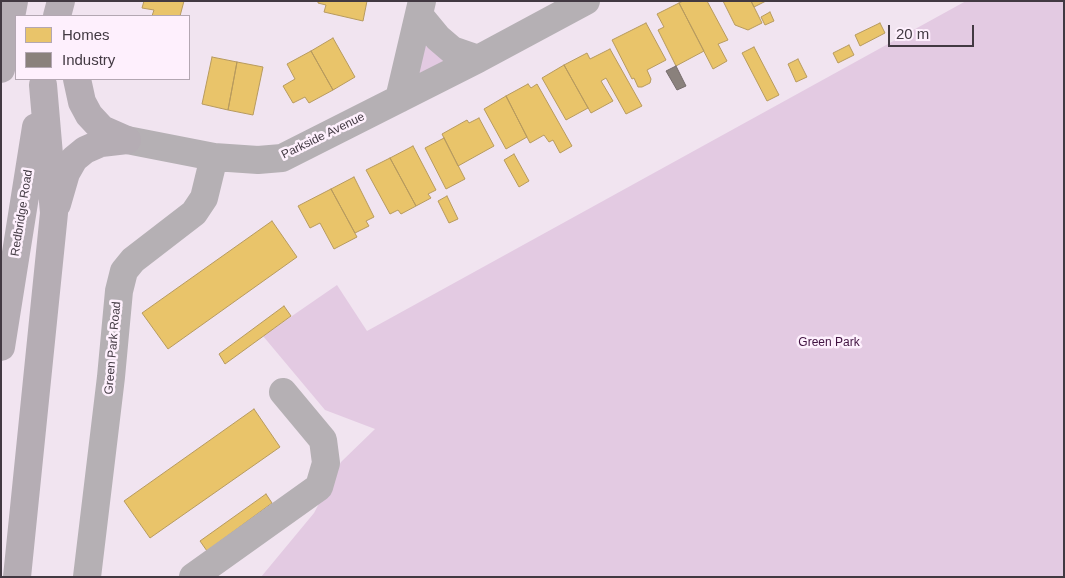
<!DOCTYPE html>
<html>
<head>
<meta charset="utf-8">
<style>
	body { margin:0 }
	#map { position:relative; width:1065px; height:578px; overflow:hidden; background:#f1e4f0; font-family:Arial,sans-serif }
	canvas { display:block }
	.frame { position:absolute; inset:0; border:2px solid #423942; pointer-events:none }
	.legend { position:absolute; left:15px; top:15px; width:175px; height:65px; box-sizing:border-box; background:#fef0fd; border:1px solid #b3a7b2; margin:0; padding:6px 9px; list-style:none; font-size:15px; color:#423942 }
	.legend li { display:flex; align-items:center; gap:10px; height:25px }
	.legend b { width:25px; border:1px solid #b3a7b2 }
	.scale { position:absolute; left:888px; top:25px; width:86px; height:22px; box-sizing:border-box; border:2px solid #423942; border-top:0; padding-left:6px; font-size:15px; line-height:18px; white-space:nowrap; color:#423942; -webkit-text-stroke:4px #fef0fd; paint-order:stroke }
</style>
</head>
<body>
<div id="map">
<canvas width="1065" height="578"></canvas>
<div class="frame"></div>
<ul class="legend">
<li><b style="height:14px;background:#e9c46a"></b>Homes</li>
<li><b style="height:14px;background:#8a817c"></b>Industry</li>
</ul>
<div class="scale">20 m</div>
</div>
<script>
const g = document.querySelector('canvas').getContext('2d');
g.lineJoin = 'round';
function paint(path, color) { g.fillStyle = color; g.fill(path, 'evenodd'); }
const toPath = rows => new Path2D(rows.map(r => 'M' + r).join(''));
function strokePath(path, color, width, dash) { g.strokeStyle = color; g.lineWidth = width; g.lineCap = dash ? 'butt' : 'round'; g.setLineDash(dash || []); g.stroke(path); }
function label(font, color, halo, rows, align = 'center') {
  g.font = font + ' Arial,sans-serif'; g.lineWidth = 5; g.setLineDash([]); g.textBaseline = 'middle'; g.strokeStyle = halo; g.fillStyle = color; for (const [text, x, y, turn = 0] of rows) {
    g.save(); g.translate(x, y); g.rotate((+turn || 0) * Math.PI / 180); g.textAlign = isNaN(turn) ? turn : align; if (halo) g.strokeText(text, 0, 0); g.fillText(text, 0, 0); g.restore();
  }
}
const green = toPath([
	[966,1,1064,1,1064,577,261,577,314,513,341,462,375,429,325,410,263,336,337,285,367,331],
	[425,41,444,59,442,63,416,75]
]);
const homes = toPath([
	[144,1,184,1,180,16,152,16,154,10,142,8,144,1],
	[318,1,367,1,363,21,324,12,326,5,318,3,318,1],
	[683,1,707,1,728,40,718,44,727,61,713,69,679,3,683,1],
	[723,1,751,1,762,23,748,30,735,25,723,1],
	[751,1,766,1,754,7,751,1],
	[679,3,704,51,676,66,658,30,664,27,657,14,679,3],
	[770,12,774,21,765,25,761,17,770,12],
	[646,23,666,60,647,70,651,79,650,83,642,87,638,87,634,78,632,79,612,40,646,23],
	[880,23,885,33,860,46,855,35,880,23],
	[333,38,355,77,333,90,311,51,333,38],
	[849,45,854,55,838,63,833,53,849,45],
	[754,47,779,95,767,101,742,53,754,47],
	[610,49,642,106,626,114,606,78,601,81,613,101,591,113,564,65,587,53,590,59,610,49],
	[311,51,333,90,309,103,305,97,293,103,283,86,295,79,287,64,311,51],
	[212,57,237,62,228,110,202,104,212,57],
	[798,59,807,77,796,82,788,64,798,59],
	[237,62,263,67,253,115,228,110,237,62],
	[564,65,588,108,566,120,542,78,564,65],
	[528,84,531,88,537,84,572,146,560,153,553,140,549,142,544,135,530,143,506,96,528,84],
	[506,96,527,137,506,149,484,109,506,96],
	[479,118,494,146,458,166,442,134,467,120,469,123,479,118],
	[444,138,465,179,446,189,425,148,444,138],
	[413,146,436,190,428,194,431,198,416,206,390,158,413,146],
	[514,154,529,181,519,187,504,160,514,154],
	[390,158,416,206,401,214,398,210,390,214,366,170,390,158],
	[354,177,374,217,366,221,369,226,355,233,331,189,354,177],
	[331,189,357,237,334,249,320,223,310,228,298,206,331,189],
	[447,196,458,219,449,223,438,201,447,196],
	[272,221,297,257,168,349,142,313,272,221],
	[284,306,291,316,225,364,219,354,284,306],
	[254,409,280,447,150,538,124,501,254,409],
	[266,494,272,503,207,551,200,541,266,494]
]);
const industry = toPath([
	[676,66,686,86,677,90,666,71,676,66]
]);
const street = toPath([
	[419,15,438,38,452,50,478,59],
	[399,99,422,1],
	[127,140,214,157,258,160,282,158,478,59,586,1],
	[87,577,111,377,119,291,124,271,133,260,194,213,204,198,214,157],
	[193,577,319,487,326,463,323,440,283,392]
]);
const highway = toPath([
	[57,16,61,1],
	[1,69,14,1],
	[77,79,82,102,89,115,102,129,127,140],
	[57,204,66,173,74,159,85,150,101,143,127,140],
	[1,347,36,127],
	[17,577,54,213,43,85]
]);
const streetNames = [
	["Parkside Avenue",323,136,-26],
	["Redbridge Road",22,213,-81],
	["Green Park Road",113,348,-85]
];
const parkNames = [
	["Green Park",829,343]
];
paint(green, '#e3cae2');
paint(homes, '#e9c46a');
strokePath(homes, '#b79a5e', 1);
paint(industry, '#8a817c');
strokePath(industry, '#746b6b', 1);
strokePath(street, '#b5b0b4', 28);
strokePath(highway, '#b5adb4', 28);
label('12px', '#423942', '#fef0fd', streetNames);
label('12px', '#411341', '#fef0fd', parkNames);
</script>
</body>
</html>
